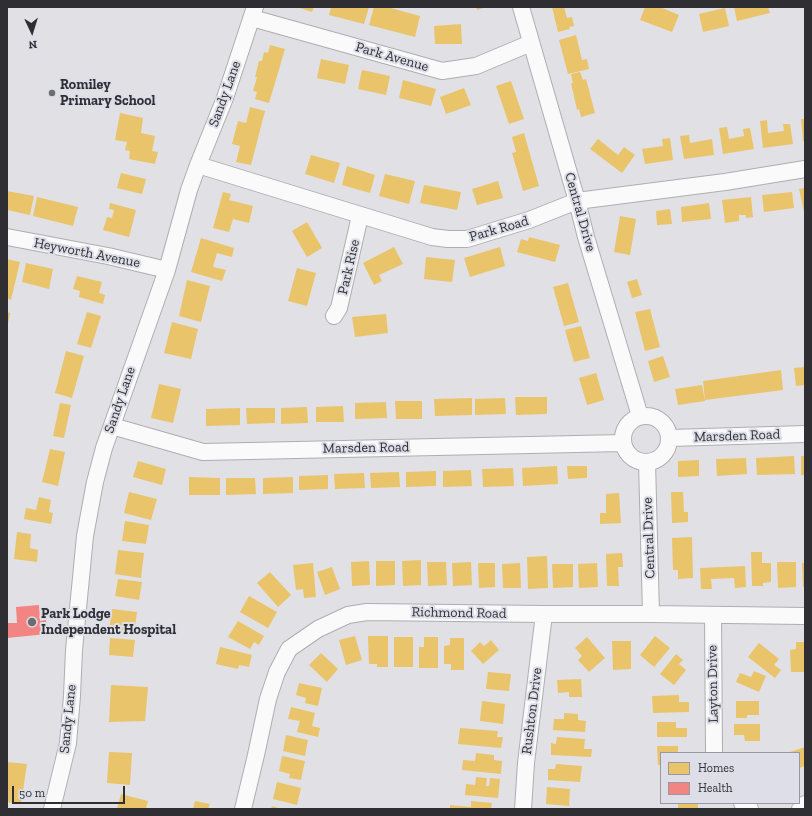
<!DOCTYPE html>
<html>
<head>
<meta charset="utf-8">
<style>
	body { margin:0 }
	#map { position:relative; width:812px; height:816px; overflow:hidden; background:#e0e0e5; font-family:"Zilla Slab",serif }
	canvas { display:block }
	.frame { position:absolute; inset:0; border:8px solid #2f2f33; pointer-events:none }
	.legend { position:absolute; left:660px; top:752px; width:140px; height:52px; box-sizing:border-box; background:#dddee8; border:1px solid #9798a0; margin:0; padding:5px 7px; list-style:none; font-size:12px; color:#2f2f33 }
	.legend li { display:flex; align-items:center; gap:8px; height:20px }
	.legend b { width:20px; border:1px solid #9798a0 }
	.north { position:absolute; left:12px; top:12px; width:40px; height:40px; -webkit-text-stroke:3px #dddee8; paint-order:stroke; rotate:176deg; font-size:11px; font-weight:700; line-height:16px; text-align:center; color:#2f2f33 }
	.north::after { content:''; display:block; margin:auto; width:14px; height:18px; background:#2f2f33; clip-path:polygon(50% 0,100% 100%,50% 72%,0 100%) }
	.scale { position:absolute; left:12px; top:786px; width:113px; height:18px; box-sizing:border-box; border:2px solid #2f2f33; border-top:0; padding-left:5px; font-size:12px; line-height:14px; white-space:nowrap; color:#2f2f33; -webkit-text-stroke:3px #dddee8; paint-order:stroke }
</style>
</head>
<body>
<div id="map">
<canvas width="812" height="816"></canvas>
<div class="frame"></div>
<ul class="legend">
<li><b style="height:11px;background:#e9c46a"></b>Homes</li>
<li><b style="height:11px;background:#f28482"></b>Health</li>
</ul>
<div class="north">N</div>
<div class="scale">50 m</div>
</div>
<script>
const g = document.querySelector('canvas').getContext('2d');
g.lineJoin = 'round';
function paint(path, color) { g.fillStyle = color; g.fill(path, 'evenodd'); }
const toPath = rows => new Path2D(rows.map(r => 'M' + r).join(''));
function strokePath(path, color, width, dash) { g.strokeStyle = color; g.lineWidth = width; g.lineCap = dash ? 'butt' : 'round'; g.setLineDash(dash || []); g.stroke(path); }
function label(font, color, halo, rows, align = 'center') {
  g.font = font + ' "Zilla Slab",serif'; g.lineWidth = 4; g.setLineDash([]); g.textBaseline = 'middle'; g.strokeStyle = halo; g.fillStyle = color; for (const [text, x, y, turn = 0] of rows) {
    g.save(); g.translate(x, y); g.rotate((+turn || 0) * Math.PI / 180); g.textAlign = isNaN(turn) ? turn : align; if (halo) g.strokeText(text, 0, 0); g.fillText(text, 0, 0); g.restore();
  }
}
const homes = toPath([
	[297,7,314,7,312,12],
	[331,7,369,7,364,24,329,15],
	[374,7,387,7,420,16,415,37,369,25],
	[476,7,487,7,477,10],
	[552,7,564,7,567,18,572,17,574,26,569,27,570,29,558,32],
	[645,7,660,7,679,15,672,32,640,20],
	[734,7,768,7,770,13,737,21],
	[725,8,729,26,703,32,699,14],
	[461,24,462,44,435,44,434,26],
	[576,35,582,60,587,59,589,69,568,74,559,40],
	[270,45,285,49,269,103,255,99,257,92,253,91,257,77,255,77,259,61,262,61,264,52,268,53],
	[321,59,349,65,345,84,317,78],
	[362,70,390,76,386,95,358,89],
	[580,72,583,80,586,79,595,113,581,117,579,109,577,110,571,83,573,83,571,74],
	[403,80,436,89,431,106,399,98],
	[511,81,524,119,509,124,496,86],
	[464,88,471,105,446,114,440,97],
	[250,107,265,111,251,165,236,162,240,146,232,144,238,121,246,123],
	[120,113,143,118,141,133,155,136,152,151,158,152,155,164,129,159,130,151,125,150,127,142,115,140],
	[801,119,805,119,805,141,803,141],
	[767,120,768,133,784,131,783,124,790,124,793,144,763,148,760,121],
	[727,127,729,139,744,136,743,129,750,128,754,149,723,154,719,128],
	[524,133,539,186,523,191,512,153,516,152,512,137],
	[689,135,690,143,712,139,714,155,684,159,680,136],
	[670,138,673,160,645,164,642,149,663,146,662,139],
	[598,139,618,155,624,147,635,155,622,173,590,149],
	[311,155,340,163,334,183,305,174],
	[347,166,375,175,370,193,342,185],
	[121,173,146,179,142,194,117,188],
	[385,174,415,181,409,204,379,196],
	[498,181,503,198,477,205,472,189],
	[424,185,461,192,457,210,420,203],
	[805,188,805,212,804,212,799,189],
	[7,191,34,196,30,215,7,210],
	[223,192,231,194,229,200,253,206,249,223,233,219,229,232,213,228],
	[792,192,794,208,764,212,762,195],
	[37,197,78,207,73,226,33,216],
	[751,197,753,217,746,218,746,215,739,215,739,221,725,223,722,200],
	[110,203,136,210,129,237,103,230,107,217,112,218,114,210,109,209],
	[709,203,711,219,682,222,681,207],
	[670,209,672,224,657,225,656,211],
	[620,216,636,219,630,255,614,252],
	[307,222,322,248,307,257,292,231],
	[529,237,560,245,555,262,517,252,521,239,528,241],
	[201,238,234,248,232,257,217,253,213,267,226,270,222,281,191,272],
	[394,247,403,264,379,275,382,281,374,285,363,263],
	[500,247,505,266,470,277,464,258],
	[426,257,455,260,452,282,424,279],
	[7,259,20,262,11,300,7,298],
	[26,263,53,269,49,289,22,282],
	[297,268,316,273,307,306,288,301],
	[77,276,102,282,99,293,105,295,103,304,79,297,80,291,73,289],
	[637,279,642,295,632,298,627,282],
	[187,280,210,286,201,322,179,316],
	[568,283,579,322,564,326,553,287],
	[650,309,660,347,645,351,635,312],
	[7,312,10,313,8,324,7,324],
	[87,312,101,316,91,348,77,344],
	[386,314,388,333,355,337,352,317],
	[172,322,198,329,191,359,164,353],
	[581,326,590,358,574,362,565,330],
	[66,351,84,356,72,398,55,393],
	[663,356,670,377,654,382,648,361],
	[805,367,805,385,796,386,794,368],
	[781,370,783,390,705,400,703,381],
	[596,373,604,400,587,405,579,378],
	[159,384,181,389,173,423,151,418],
	[702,385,705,401,678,405,675,389],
	[515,397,547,397,547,414,516,415],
	[472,398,472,415,435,416,434,399],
	[505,398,506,414,475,415,475,399],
	[395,401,422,401,422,419,396,419],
	[386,402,387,418,355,419,355,403],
	[60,403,71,405,64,438,53,436],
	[343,406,344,422,316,422,316,407],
	[307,407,308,423,281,424,281,408],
	[240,408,240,425,206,426,206,409],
	[246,408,275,408,275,423,247,424],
	[50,449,65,452,58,486,42,482],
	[794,456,795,474,757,475,756,458],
	[801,456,805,456,805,475,801,475],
	[746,458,747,474,717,476,716,459],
	[699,460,699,476,678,477,678,461],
	[138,461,166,469,162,485,133,477],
	[557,466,558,484,523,486,522,468],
	[567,466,587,466,587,478,568,479],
	[513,468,514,486,483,487,482,469],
	[471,470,472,486,443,487,443,471],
	[436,471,436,486,406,487,406,472],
	[399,472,400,487,371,488,370,473],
	[364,473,365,488,335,489,334,474],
	[328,475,328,489,299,490,299,476],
	[189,477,220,478,220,495,189,495],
	[293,477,293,493,263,494,263,478],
	[226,478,255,478,256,494,226,495],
	[129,492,157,499,151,520,124,513],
	[671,492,683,492,684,512,688,512,688,522,672,523],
	[619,493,621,523,600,524,600,513,606,513,606,494],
	[39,497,51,500,49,512,53,513,51,524,24,519,26,508,36,510],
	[125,521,149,525,146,544,122,541],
	[17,532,31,534,30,548,38,550,37,562,14,559],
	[692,537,693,578,678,579,678,570,673,570,672,538],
	[118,550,144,553,141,578,115,574],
	[751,552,762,552,762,563,771,563,771,582,763,583,763,586,752,586],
	[622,553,623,567,618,567,619,586,607,586,606,554],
	[547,556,548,588,528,589,527,557],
	[421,560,421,585,403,586,402,561],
	[369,561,370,585,352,586,351,562],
	[376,561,395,561,395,585,376,586],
	[427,562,446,562,447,585,428,586],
	[471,562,472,585,453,586,452,563],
	[777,562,796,562,796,587,778,588],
	[313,563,316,597,304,598,303,589,296,590,293,565],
	[478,563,495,563,495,587,479,588],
	[520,563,521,588,503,588,502,564],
	[597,563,598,587,579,588,578,564],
	[802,563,805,563,805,587,803,587],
	[552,564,573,564,573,587,553,588],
	[745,566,746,587,735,588,734,578,711,579,712,589,701,589,700,568],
	[332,567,340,589,325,595,317,572],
	[270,572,291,595,278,607,257,583],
	[118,579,142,582,139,600,115,596],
	[249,596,277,612,268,628,240,612],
	[112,609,137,612,134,634,109,630],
	[238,621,264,636,259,645,254,642,250,649,228,637],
	[355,636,362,660,346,665,339,640],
	[368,636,388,636,388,667,377,667,377,664,369,664],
	[655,636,670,648,654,667,640,655],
	[394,637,413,637,413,667,394,667],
	[424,637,438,637,438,668,419,668,419,647,424,647],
	[587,637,605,658,589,672,578,660,582,656,575,648],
	[110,638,135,640,133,657,109,655],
	[450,638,464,638,464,670,451,670,451,664,444,664,444,646,450,645],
	[491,640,499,650,483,664,471,651,480,642,484,646],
	[612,641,631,641,631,669,613,670],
	[796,642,805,642,805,672,791,672,790,650,796,649],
	[759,643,779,659,774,665,781,670,775,678,748,657],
	[220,647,252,655,249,667,239,665,238,669,216,664],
	[321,653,338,669,327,682,309,665],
	[676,654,683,660,679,664,686,670,674,685,660,674],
	[754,671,766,676,759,692,736,682,740,673,751,677],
	[488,672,511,674,509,691,486,689],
	[581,679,582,697,569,697,569,692,558,693,557,680],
	[299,683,322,688,318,706,305,703,306,698,296,695],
	[111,685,148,687,145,721,109,722],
	[679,695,679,702,689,702,689,712,653,713,652,696],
	[482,701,505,704,503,724,480,721],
	[736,701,759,701,759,715,747,715,747,718,736,718],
	[291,707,315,713,312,726,320,728,318,737,297,732,300,721,288,719],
	[564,713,578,714,578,720,586,721,585,732,553,730,554,719,564,719],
	[657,722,676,722,676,728,687,728,687,737,657,737],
	[734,724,760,724,760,741,745,741,744,735,734,735],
	[460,728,498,731,497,737,503,737,501,748,458,744],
	[286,735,308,740,305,756,283,751],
	[557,737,585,739,584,749,592,749,591,757,551,755,551,743,556,744],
	[657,746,678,746,678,753,661,753,661,765,658,765],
	[805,747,805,766,799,768,799,753,787,753],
	[109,752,132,753,130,785,107,783],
	[476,753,494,755,494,760,502,761,501,774,462,770,463,760,475,761],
	[282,756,305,761,301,780,289,778,290,774,279,771],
	[7,762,27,764,21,804,7,802,7,783,8,782,7,780],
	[556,764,582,766,580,782,548,780,548,769,555,769],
	[476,777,487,778,486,786,489,786,490,778,500,779,498,798,465,795,466,784,475,785],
	[277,782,301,788,297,805,273,799],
	[547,787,570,789,569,806,546,804],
	[121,794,148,801,146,809,117,809],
	[195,801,210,804,208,809,193,809],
	[471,801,492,803,491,809,450,809,450,805,471,807],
	[678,803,698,803,698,809,678,809],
	[272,806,281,809,271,809]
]);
const health = toPath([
	[39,605,40,621,46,620,47,634,7,638,7,623,17,623,16,607]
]);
const minor = toPath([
	[521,7,577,201,586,237,640,416],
	[252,18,442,71,476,66,531,43],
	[198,165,432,237,448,239,467,239,529,220,577,201,725,182,805,169],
	[7,237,108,256,167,270],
	[334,316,339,308,360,216],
	'623 439a23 23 0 1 1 46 0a23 23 0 1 1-46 0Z',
	[112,426,203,452,623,443],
	[670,438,805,434],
	[647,462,651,614],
	[713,615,714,753],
	[742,803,750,809],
	[52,809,68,743,72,696,74,650,85,536,95,482,104,448,167,270,189,190,198,165,225,98,255,7],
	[243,809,256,755,268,699,277,672,289,649,318,629,348,615,367,612,544,614,651,614,805,616],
	[523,809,526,763,544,614],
	[800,809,805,804]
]);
const markers = [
	[52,93,4,"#6d6d71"],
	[32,622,5,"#6d6d71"]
];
const streetNames = [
	["Park Avenue",392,57,16],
	["Sandy Lane",225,94,-70],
	["Central Drive",580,212,74],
	["Park Road",499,229,-16],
	["Heyworth Avenue",87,253,11],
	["Park Rise",349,267,-77],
	["Sandy Lane",120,400,-71],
	["Marsden Road",737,436,-2],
	["Marsden Road",366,448,-1],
	["Central Drive",649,538,-92],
	["Richmond Road",459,613,1],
	["Layton Drive",713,684,-91],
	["Rushton Drive",532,711,-83],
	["Sandy Lane",68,719,-84]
];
const poiNames = [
	["Romiley",60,85],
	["Primary School",60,101],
	["Park Lodge",41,614],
	["Independent Hospital",41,630]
];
paint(homes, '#e9c46a');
paint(health, '#f28482');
strokePath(minor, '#aeaeb2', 18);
strokePath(minor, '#fafafb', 16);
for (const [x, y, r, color] of markers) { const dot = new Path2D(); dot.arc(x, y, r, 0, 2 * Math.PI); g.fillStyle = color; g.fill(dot); strokePath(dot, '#dddee8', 1.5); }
label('14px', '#2f2f33', '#dddee8', streetNames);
label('bold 14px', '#2f2f33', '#dddee8', poiNames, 'left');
</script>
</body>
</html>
